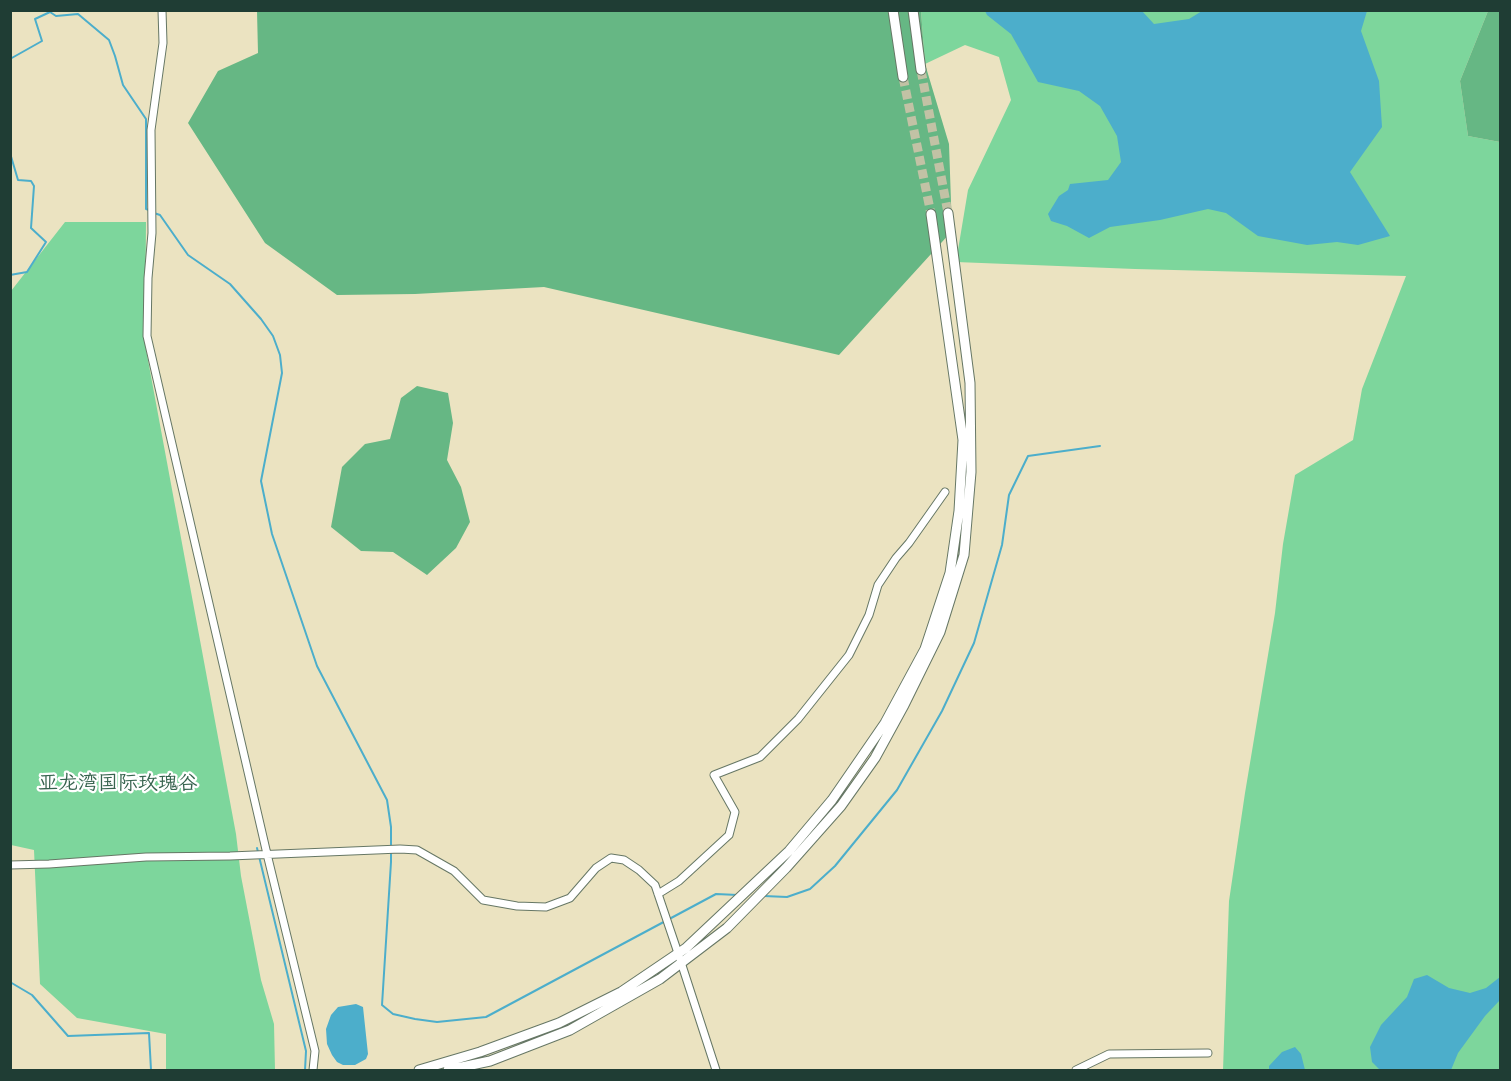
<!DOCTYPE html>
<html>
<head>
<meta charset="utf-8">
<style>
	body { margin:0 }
	#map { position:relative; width:1511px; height:1081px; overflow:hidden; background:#ebe3c1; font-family:Itim,sans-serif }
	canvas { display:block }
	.frame { position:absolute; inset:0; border:12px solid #1f3d34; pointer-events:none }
</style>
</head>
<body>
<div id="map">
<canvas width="1511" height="1081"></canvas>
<div class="frame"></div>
</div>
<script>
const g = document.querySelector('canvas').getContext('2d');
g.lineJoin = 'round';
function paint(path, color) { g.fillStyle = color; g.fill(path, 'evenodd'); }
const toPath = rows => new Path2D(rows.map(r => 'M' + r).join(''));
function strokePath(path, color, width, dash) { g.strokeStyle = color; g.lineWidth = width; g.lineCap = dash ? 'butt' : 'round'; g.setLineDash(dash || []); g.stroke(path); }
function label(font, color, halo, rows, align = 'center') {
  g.font = font + ' Itim,"LXGW WenKai TC",sans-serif'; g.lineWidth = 4.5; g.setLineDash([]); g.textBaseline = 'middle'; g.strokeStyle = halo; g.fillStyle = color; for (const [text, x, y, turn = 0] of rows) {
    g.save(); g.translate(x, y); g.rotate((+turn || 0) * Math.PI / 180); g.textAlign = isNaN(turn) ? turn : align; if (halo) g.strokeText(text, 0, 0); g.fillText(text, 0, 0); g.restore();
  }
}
const green = toPath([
	[921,11,1488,11,1460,81,1468,136,1500,142,1500,1070,1223,1070,1229,901,1245,793,1275,613,1283,544,1295,475,1353,440,1362,389,1406,276,1135,269,956,262,968,190,1011,100,999,57,965,45,925,64],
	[65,222,146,222,145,344,236,834,241,876,261,980,274,1024,275,1070,166,1070,166,1034,77,1018,40,984,34,850,11,845,11,291]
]);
const forest = toPath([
	[257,11,921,11,925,64,949,144,952,231,839,355,544,287,415,294,337,295,265,243,188,123,218,71,258,53],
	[1488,11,1500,11,1500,142,1468,136,1460,81],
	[417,386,448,393,453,423,447,460,461,487,470,522,456,548,427,575,393,552,361,551,331,527,342,467,365,444,390,439,401,398]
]);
const water = toPath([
	[985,11,1142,11,1154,24,1189,19,1202,11,1367,11,1361,31,1379,81,1382,127,1350,172,1390,236,1358,245,1337,242,1307,245,1258,236,1226,213,1208,209,1160,220,1110,227,1089,238,1067,226,1051,221,1048,214,1059,196,1068,190,1070,184,1108,180,1121,162,1117,136,1100,106,1079,91,1038,82,1011,34,987,15],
	[1427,975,1449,988,1470,993,1486,988,1500,977,1500,1000,1485,1016,1458,1053,1451,1070,1380,1070,1372,1062,1370,1047,1381,1025,1407,997,1414,979],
	[356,1004,363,1007,368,1054,366,1059,355,1065,343,1065,337,1062,332,1055,327,1044,326,1029,331,1015,338,1007],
	[1295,1047,1301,1054,1305,1070,1269,1070,1269,1066,1282,1052]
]);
const stream = toPath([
	[10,59,42,41,35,19,50,12,56,16,78,14,109,40,115,56,123,85,146,119,146,209,149,210],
	[10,153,18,180,31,181,34,186,31,228,46,242,27,272,10,275],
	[154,213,160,215,188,255,230,284,261,319,273,336,280,355,282,373,261,481,272,534,317,666,387,800,391,827,391,862,382,1005,393,1014,415,1019,437,1022,486,1017,716,894,738,895],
	[257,848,306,1051,305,1070],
	[764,896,787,897,810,889,835,866,897,790,942,711,974,643,1002,545,1009,495,1028,456,1100,446],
	[10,982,32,995,68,1036,149,1033,151,1070]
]);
const majorTunnel = toPath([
	[921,70,948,213],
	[903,77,931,214]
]);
const minor = toPath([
	[162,10,163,43,151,130,152,233,148,278,147,336,267,854,315,1051,313,1070],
	[10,865,49,864,146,857,230,856,400,849,417,850,454,871,483,900,517,906,546,907,570,898,596,868,611,858,624,860,639,870,655,885,678,953,716,1070],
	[658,894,679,881,729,835,735,812,714,775,760,757,798,719,849,655,869,615,878,585,896,558,909,543,945,492],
	[1076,1070,1109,1054,1208,1053]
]);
const major = toPath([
	[893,10,903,77],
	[913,10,921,70],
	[419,1070,480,1052,559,1023,621,992,686,948,789,851,832,800,885,723,925,649,950,573,959,511,963,440,931,214],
	[448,1070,490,1061,570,1030,660,979,727,928,786,868,841,806,875,758,904,705,940,632,964,555,971,472,970,383,948,213]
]);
const parkNames = [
	["亚龙湾国际玫瑰谷",118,784]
];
paint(green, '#7dd69c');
paint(forest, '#66b784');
paint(water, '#4caecb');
strokePath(stream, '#4caecb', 2);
strokePath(majorTunnel, '#c2c2a5', 9, [9, 4.5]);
strokePath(minor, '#667765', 9);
strokePath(major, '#667765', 11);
strokePath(minor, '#fff', 7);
strokePath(major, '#fff', 9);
label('20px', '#36634e', '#fff', parkNames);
</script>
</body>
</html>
